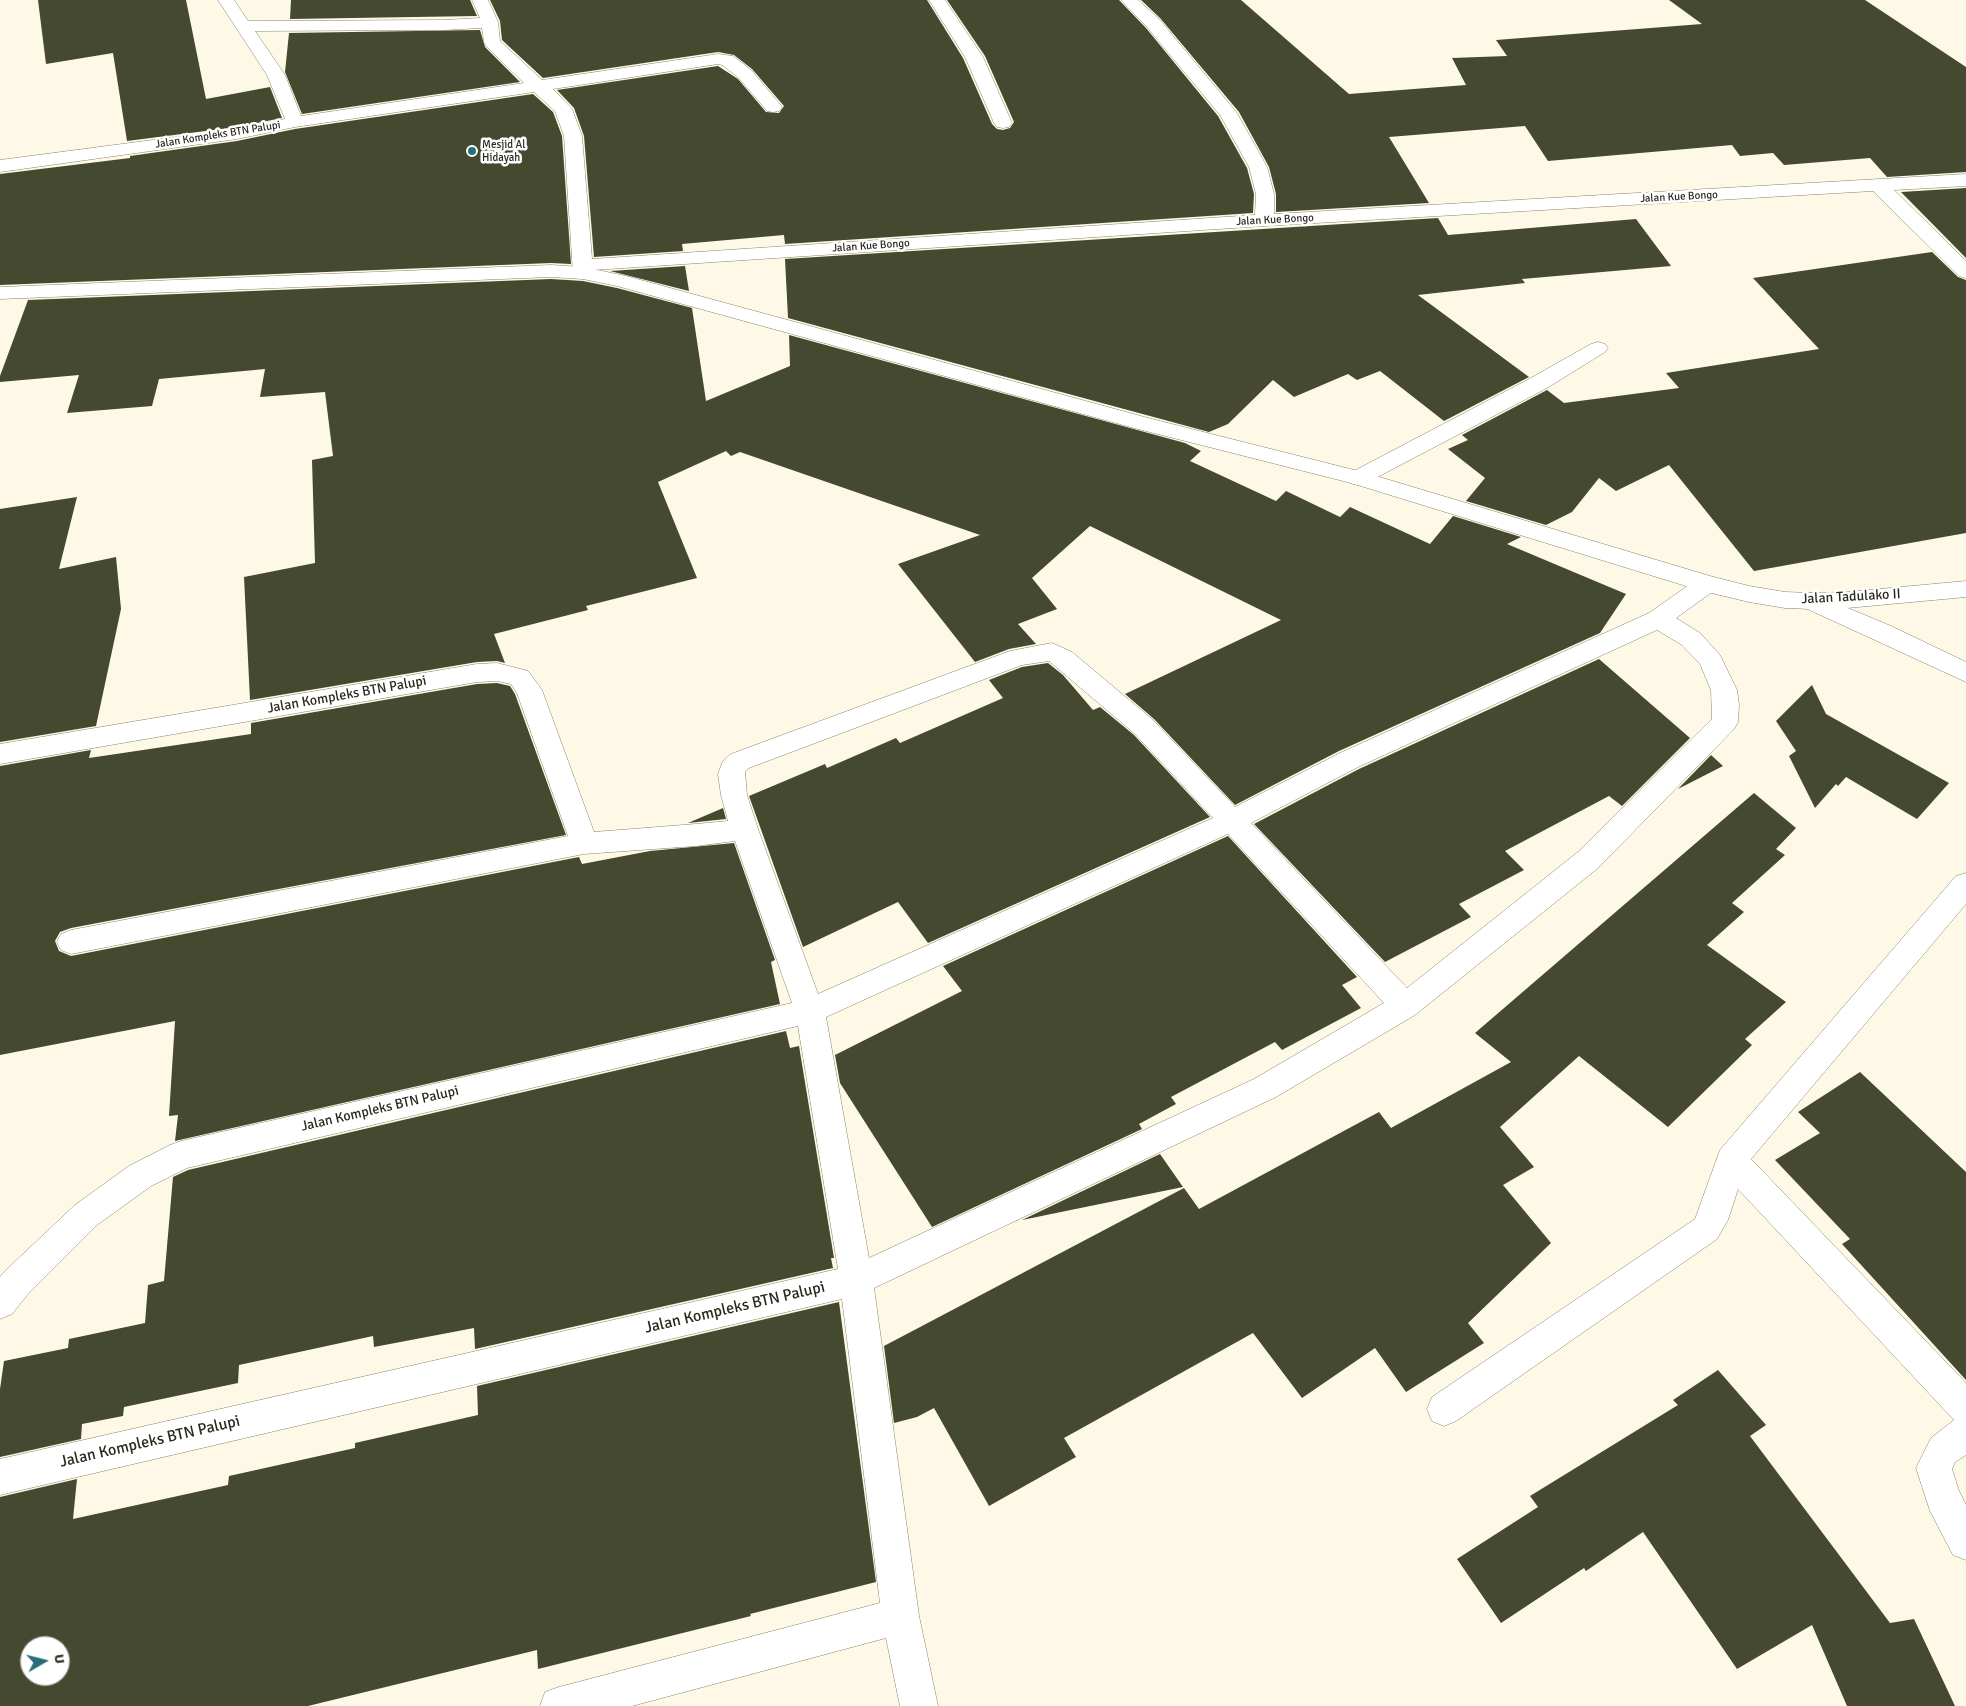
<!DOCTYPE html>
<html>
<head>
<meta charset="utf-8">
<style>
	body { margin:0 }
	#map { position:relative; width:1966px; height:1706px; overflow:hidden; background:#fef9e7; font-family:Signika,sans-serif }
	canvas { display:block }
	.north { position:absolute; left:20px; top:1636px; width:50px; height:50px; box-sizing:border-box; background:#fff; border:1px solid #aba9a5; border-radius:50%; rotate:82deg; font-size:14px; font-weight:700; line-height:20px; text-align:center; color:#2c291e }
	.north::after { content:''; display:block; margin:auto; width:18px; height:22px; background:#276e7b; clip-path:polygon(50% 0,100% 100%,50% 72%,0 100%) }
</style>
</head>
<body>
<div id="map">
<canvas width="1966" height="1706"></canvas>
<div class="north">U</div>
</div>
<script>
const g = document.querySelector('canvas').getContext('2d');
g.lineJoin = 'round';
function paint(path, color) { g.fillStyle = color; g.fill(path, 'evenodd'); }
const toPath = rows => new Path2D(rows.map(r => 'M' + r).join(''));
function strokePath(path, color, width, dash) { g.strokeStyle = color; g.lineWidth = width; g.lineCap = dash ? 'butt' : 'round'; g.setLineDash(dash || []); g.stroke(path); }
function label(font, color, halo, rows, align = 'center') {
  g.font = font + ' Signika,sans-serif'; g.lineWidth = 5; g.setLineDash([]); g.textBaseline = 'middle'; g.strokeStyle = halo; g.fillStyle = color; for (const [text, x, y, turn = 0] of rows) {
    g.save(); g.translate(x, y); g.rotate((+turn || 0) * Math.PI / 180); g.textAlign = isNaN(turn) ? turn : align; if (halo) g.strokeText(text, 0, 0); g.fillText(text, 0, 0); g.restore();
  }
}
const building = toPath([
	[38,0,186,0,206,99,270,87,282,118,237,127,127,141,113,53,46,64],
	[291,0,470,0,477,16,290,19],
	[490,0,927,0,963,58,992,124,997,129,1003,130,1010,128,1014,122,985,56,947,0,1119,0,1146,28,1218,116,1247,168,1254,194,1253,213,785,244,784,235,682,244,683,251,594,257,584,136,574,108,557,90,718,66,738,79,766,112,779,113,784,106,752,69,734,55,718,52,543,78,502,40,500,21],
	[1141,0,1241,0,1349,94,1466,85,1452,58,1507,56,1496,40,1702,24,1669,0,1865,0,1966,67,1966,172,1887,177,1870,158,1784,165,1773,153,1740,156,1732,145,1548,161,1525,126,1389,137,1429,203,1276,212,1276,194,1269,167,1239,112,1160,18],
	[480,30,485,47,520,82,302,114,285,72,289,33],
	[533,94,553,112,562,136,571,264,551,263,0,285,0,174,130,158,130,156,237,141,295,129],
	[1966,188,1966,258,1901,192],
	[1438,218,1448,235,1636,219,1671,266,1522,279,1525,283,1418,295,1529,377,1444,421,1380,371,1357,380,1348,374,1294,397,1273,380,1228,424,1209,432,788,318,785,259],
	[1932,252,1958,277,1966,280,1966,533,1754,571,1669,465,1616,491,1599,478,1572,512,1546,525,1466,501,1485,478,1448,449,1468,440,1462,435,1547,390,1564,403,1679,388,1666,373,1819,349,1753,278],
	[685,266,689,291,610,271],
	[551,279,583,281,617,288,692,308,706,401,790,366,789,335,1185,443,1201,451,1190,461,1276,501,1286,491,1340,517,1350,507,1430,544,1453,516,1521,537,1507,544,1626,594,1600,633,1339,751,1235,805,1154,719,1125,694,1281,620,1090,526,1032,578,1057,609,1018,624,1036,644,1009,649,975,662,898,564,980,535,740,452,731,456,726,451,658,482,697,578,586,606,588,610,494,634,505,663,497,661,477,662,250,700,244,577,315,563,312,460,333,456,325,392,260,397,265,369,159,379,152,406,67,413,79,375,0,382,0,376,28,300],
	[77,497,59,569,116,557,121,609,96,726,0,742,0,509],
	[1599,659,1690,738,1622,806,1609,796,1505,851,1524,870,1459,904,1471,917,1385,962,1254,824,1359,769],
	[1048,663,1063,675,1093,710,1100,707,1134,735,1210,817,928,943,898,902,803,947,749,796,825,764,827,768,896,738,900,743,1003,698,989,680,1022,667],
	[497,683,510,686,515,694,566,835,71,928,60,932,55,941,59,951,71,956,579,857,582,864,650,851,734,843,775,960,771,962,780,1004,175,1141,178,1115,169,1116,175,1021,0,1055,0,766,91,750,89,758,251,734,251,723,477,684],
	[1812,685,1826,714,1949,783,1917,819,1846,777,1838,786,1836,784,1815,808,1789,756,1796,751,1776,721],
	[1711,755,1723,766,1678,789],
	[1754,793,1796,828,1776,849,1785,855,1732,903,1744,912,1707,945,1786,1002,1745,1039,1752,1045,1668,1127,1579,1056,1500,1127,1534,1167,1503,1185,1551,1243,1468,1323,1484,1343,1406,1392,1375,1348,1302,1398,1253,1333,1064,1438,1076,1457,989,1506,934,1408,917,1417,894,1423,884,1346,1184,1188,1199,1209,1379,1112,1391,1128,1511,1062,1475,1033],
	[723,808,726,819,688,823],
	[1228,836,1357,977,1342,985,1361,1008,1282,1050,1275,1042,1171,1097,1176,1104,1139,1124,1142,1129,932,1227,840,1083,835,1055,962,991,943,966],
	[786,1031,790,1048,799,1046,834,1258,831,1258,833,1268,475,1349,474,1328,374,1347,373,1336,239,1365,238,1383,124,1407,123,1416,82,1424,81,1439,0,1457,0,1389,4,1361,68,1348,69,1339,145,1323,148,1285,164,1281,173,1177,188,1170],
	[1860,1072,1966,1172,1966,1380,1842,1244,1850,1239,1775,1160,1820,1133,1798,1112],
	[1160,1154,1183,1187,1022,1220],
	[839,1302,876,1582,750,1614,751,1616,538,1669,537,1650,308,1706,0,1706,0,1497,77,1479,73,1519,228,1485,229,1476,355,1448,355,1443,478,1415,477,1386],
	[30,1646,60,1646,60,1676,30,1676],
	[1718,1370,1766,1425,1750,1436,1890,1623,1914,1619,1955,1706,1847,1706,1812,1625,1737,1669,1643,1532,1586,1571,1584,1568,1501,1623,1457,1559,1538,1507,1530,1496,1678,1405,1673,1400]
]);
const minor = toPath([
	[218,0,234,0,248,21,444,20,480,18,472,0,488,0,498,22,500,41,542,80,718,54,733,56,751,70,779,103,782,107,779,111,773,112,767,111,739,78,722,65,718,64,553,89,572,109,582,136,592,259,1255,215,1256,194,1249,167,1220,115,1147,27,1121,0,1138,0,1159,19,1237,113,1267,167,1274,194,1274,214,1966,174,1966,186,1894,190,1966,261,1966,278,1959,276,1873,191,1264,226,593,270,590,277,583,279,576,277,573,273,564,136,555,111,534,92,295,127,237,139,0,172,0,160,237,129,285,119,267,75,218,0],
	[482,28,484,42,486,46,524,83,301,116,285,75,255,31,444,30,482,28],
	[929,0,945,0,983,57,1012,123,1009,127,1003,128,997,127,994,123,965,57,929,0],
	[1598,342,1605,344,1608,348,1605,352,1547,388,1366,483,1358,485,1350,483,1347,478,1350,473,1531,378,1591,344,1598,342],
	[1707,576,1715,578,1719,584,1715,590,1676,618,1700,633,1720,655,1737,690,1739,705,1738,722,1734,729,1598,868,1415,1015,1276,1097,874,1288,919,1616,938,1706,900,1706,886,1638,632,1706,540,1706,545,1692,559,1687,880,1603,842,1299,0,1495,0,1459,838,1269,798,1026,187,1168,151,1186,97,1225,28,1294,12,1314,0,1319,0,1277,4,1272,75,1205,129,1166,170,1145,181,1141,792,1003,735,841,696,846,584,854,71,954,61,950,57,942,61,934,71,930,568,836,517,693,511,684,497,681,477,682,0,764,0,744,477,664,497,663,528,671,542,690,594,832,696,824,728,821,721,795,718,774,723,761,731,754,1010,651,1052,643,1072,652,1153,720,1235,807,1340,753,1649,613,1699,578,1707,576],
	[1657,630,1682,645,1700,664,1711,690,1712,719,1578,852,1407,988,1251,823,1358,767,1657,630],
	[1049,661,1135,734,1213,818,818,994,758,829,747,795,745,772,749,768,1022,665,1049,661],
	[1228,834,1384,1003,1254,1079,869,1258,826,1017,1228,834],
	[1812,593,1891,626,1966,662,1966,682,1803,607,1800,601,1803,595,1812,593],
	[1966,873,1966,904,1751,1159,1966,1383,1966,1455,1955,1462,1952,1469,1959,1491,1966,1505,1966,1560,1953,1555,1930,1511,1916,1468,1931,1438,1954,1420,1738,1189,1728,1220,1717,1239,1456,1421,1444,1426,1432,1421,1427,1409,1432,1397,1695,1219,1720,1150,1956,876,1966,873]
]);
const secondary = toPath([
	[551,265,583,267,626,276,1148,418,1366,473,1710,576,1749,586,1785,592,1812,593,1847,592,1966,581,1966,597,1847,608,1812,609,1785,608,1749,602,1699,590,1351,483,1134,428,617,286,583,279,551,277,0,299,0,287,551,265]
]);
const markers = [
	[472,151,5,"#276e7b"]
];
const farStreetnames = [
	["Jalan Kompleks BTN Palupi",218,135,-9],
	["Jalan Kue Bongo",1679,197,-3],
	["Jalan Kue Bongo",1275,220,-3],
	["Jalan Kue Bongo",871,246,-4]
];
const farPoinames = [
	["Mesjid Al",482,145],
	["Hidayah",482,158]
];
const streetNames = [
	["Jalan Tadulako II",1851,597,-3],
	["Jalan Kompleks BTN Palupi",347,695,-10],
	["Jalan Kompleks BTN Palupi",380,1109,-13]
];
const nearStreetnames = [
	["Jalan Kompleks BTN Palupi",735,1308,-13],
	["Jalan Kompleks BTN Palupi",150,1442,-13]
];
paint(building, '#444930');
strokePath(minor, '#8b8368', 1);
strokePath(secondary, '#8b8368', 1);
paint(minor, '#fff');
paint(secondary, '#fff');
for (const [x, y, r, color] of markers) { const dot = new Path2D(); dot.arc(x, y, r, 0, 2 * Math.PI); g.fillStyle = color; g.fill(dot); strokePath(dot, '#fff', 2); }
label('11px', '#2c291e', '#fff', farStreetnames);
label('11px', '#2c291e', '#fff', farPoinames, 'left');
label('14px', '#2c291e', '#fff', streetNames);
label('16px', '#2c291e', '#fff', nearStreetnames);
</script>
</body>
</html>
